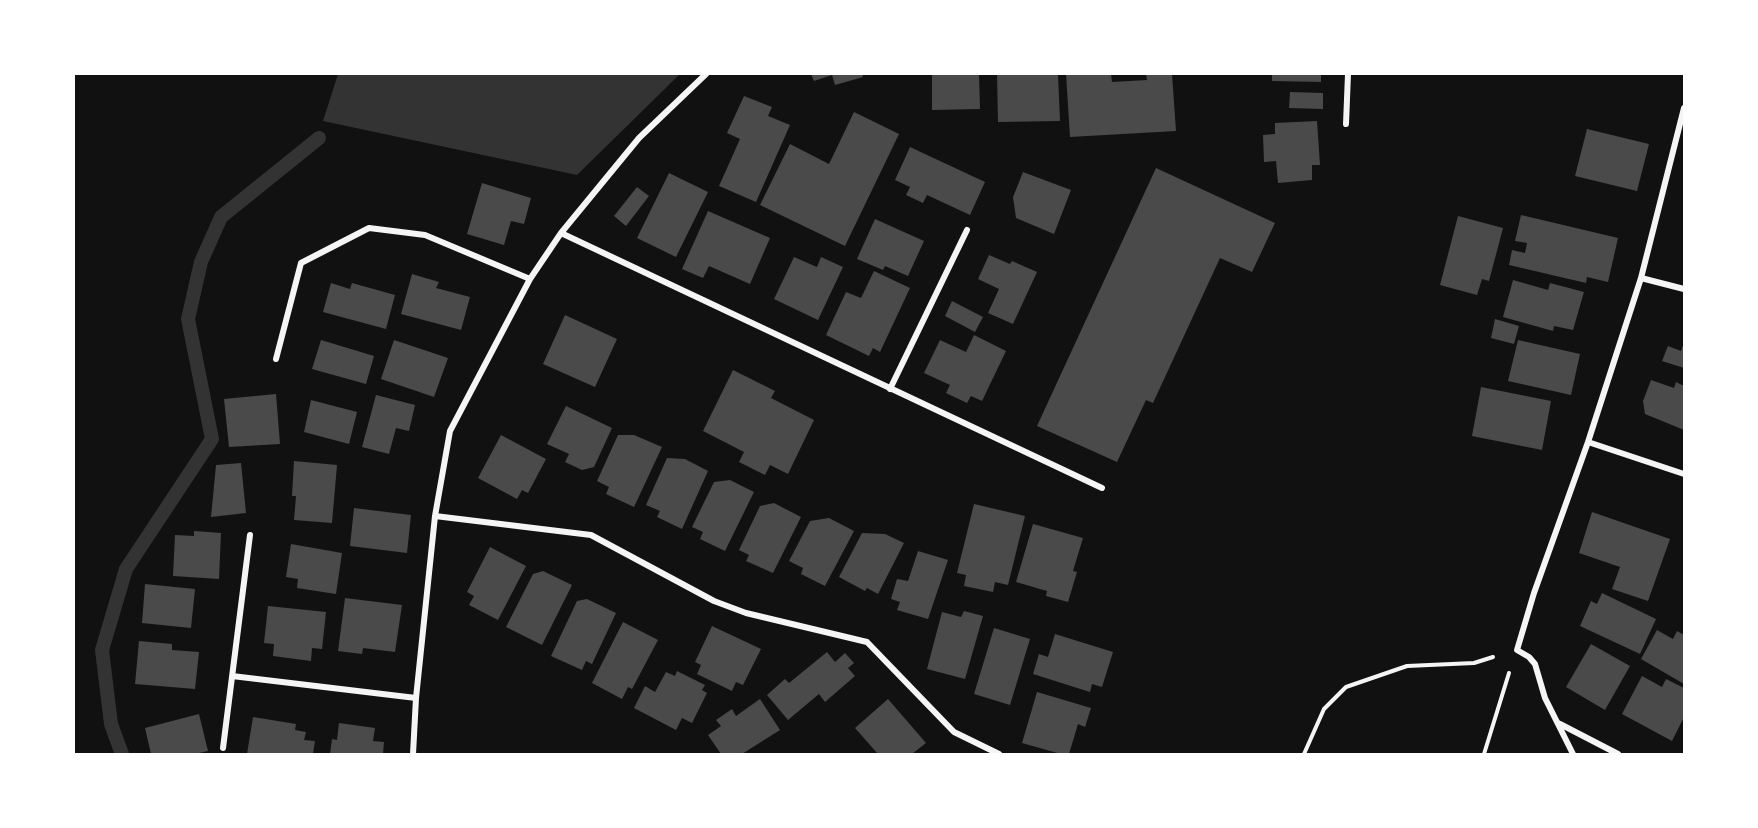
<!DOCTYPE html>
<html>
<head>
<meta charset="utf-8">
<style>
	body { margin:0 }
	#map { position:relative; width:1758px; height:828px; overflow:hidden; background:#111; font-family:"Libre Baskerville",serif }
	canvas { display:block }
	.frame { position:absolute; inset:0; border:75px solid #fff; pointer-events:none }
</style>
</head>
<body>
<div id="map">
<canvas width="1758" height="828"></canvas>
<div class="frame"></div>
</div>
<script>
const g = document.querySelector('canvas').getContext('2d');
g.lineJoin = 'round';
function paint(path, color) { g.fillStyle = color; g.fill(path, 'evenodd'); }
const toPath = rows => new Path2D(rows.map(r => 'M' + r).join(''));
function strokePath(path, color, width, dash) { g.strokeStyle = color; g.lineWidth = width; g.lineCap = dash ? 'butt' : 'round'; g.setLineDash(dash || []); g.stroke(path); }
const water = toPath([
	[338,74,680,74,577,175,323,121]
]);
const stream = toPath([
	[122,754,111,724,102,650,126,569,212,439,188,319,201,262,221,217,319,138]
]);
const building = toPath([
	[811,74,862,74,863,77,835,85,832,75,814,81],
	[932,74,979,74,980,109,932,110],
	[997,74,1058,74,1060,121,998,122],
	[1066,74,1111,74,1112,82,1147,80,1146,74,1172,74,1176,131,1070,137],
	[1272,74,1321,74,1321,82,1272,81],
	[1290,92,1323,93,1323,109,1289,108],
	[744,96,772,107,768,116,790,125,756,202,719,186,740,139,727,133],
	[854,112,899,134,845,246,760,205,790,144,829,164],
	[1317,121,1320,165,1312,165,1312,180,1278,183,1276,161,1264,162,1263,135,1275,134,1275,123],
	[1587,129,1649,144,1637,191,1575,176],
	[910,147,985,182,970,215,927,195,923,203,906,195,910,187,895,180],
	[1156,168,1275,223,1252,272,1220,258,1153,403,1146,400,1117,462,1037,426],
	[1023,172,1071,190,1054,234,1016,218,1013,197],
	[669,173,708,192,676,257,637,238],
	[482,183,531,198,524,224,511,221,504,245,467,234],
	[637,187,649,196,626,226,614,216],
	[708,211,770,238,750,284,709,266,703,278,682,269],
	[1521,215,1618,238,1608,282,1587,277,1586,283,1509,265,1512,250,1525,253,1527,243,1515,241],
	[1458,216,1503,228,1489,281,1482,279,1477,295,1440,285],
	[875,219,924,241,908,276,885,266,883,270,857,259],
	[989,255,1010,264,1012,261,1037,272,1013,324,988,313,999,289,978,279],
	[794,257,817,267,821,257,843,267,818,320,774,299],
	[874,271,910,288,880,352,873,348,869,356,826,335,846,292,861,298],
	[412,274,439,282,436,288,470,297,461,330,401,314],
	[1513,280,1548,290,1550,283,1584,292,1573,330,1554,326,1553,331,1503,317],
	[331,283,350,289,352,283,395,295,386,329,323,312],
	[952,301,983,317,975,332,945,316],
	[565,315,617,339,595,387,543,364],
	[1495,319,1519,326,1514,344,1491,338],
	[974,335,1006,351,982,401,971,396,967,403,946,393,950,385,924,373,940,340,966,352],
	[321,340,374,356,366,384,312,369],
	[394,340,448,358,434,397,381,379],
	[1518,340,1580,354,1571,395,1508,381],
	[1684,342,1684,368,1662,361,1668,346,1681,351],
	[733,370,775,391,771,398,814,420,788,474,770,465,765,475,739,462,744,452,703,431],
	[1651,380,1674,388,1676,382,1684,386,1684,430,1645,414,1643,401],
	[1481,387,1551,401,1542,450,1472,436],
	[276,394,280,444,229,447,224,399],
	[376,395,415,405,409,431,396,428,389,454,362,447],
	[311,400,357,412,349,444,304,432],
	[566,406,612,428,594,467,582,470,565,462,569,454,547,444],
	[501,435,546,459,528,493,522,490,517,499,478,478],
	[618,435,634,435,662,447,634,507,606,494,609,487,597,481],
	[667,458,685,459,708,471,682,529,657,517,660,511,646,505],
	[294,461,337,465,332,523,294,520,296,496,292,496],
	[241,463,246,513,211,517,216,465],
	[730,480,754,492,725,551,700,539,703,532,692,527,714,482],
	[774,503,801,517,773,573,746,561,749,555,739,550,760,506],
	[974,504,1025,516,1008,585,995,582,993,592,964,586,966,575,957,573],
	[354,508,411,515,407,553,350,546],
	[1592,512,1670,539,1648,601,1612,589,1620,567,1579,553],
	[829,518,854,531,825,586,801,574,803,568,789,561,810,521],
	[1033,524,1083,538,1073,571,1077,572,1068,602,1046,596,1047,591,1016,582],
	[194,531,221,533,219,579,173,576,175,535,194,536],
	[862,533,885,534,904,543,878,594,867,588,865,591,839,577],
	[291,544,342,553,336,594,297,588,298,579,286,577],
	[490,547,526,566,498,620,469,605,474,596,467,592],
	[918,551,948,560,928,619,897,610,900,602,891,599,897,579,908,581],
	[543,571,572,585,542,645,506,627,533,574],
	[145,584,195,589,191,628,142,623],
	[1602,593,1656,619,1640,654,1580,626,1591,601,1597,604],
	[345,598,402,605,395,652,363,648,362,654,338,651],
	[587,599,616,613,592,664,586,661,582,670,551,656,577,601],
	[268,606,326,612,322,649,312,648,311,661,273,656,274,644,264,643],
	[964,611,983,616,965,679,927,669,942,612,961,617],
	[623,622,658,640,632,689,628,687,622,699,592,683],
	[712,626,761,649,743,685,736,682,732,691,697,674,701,665,695,662],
	[994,628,1030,639,1010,705,974,694],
	[1657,630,1673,639,1677,631,1684,635,1684,684,1641,659],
	[1055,634,1113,652,1102,687,1092,684,1090,692,1033,674,1039,654,1048,657],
	[139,641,172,644,172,650,199,652,195,689,135,684],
	[1591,644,1630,666,1605,710,1566,687],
	[827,652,835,662,845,653,854,663,848,668,855,676,825,702,819,694,788,720,767,695,785,679,789,683],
	[677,671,705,685,702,690,707,693,692,723,682,718,676,730,634,708,645,686,655,692,666,672,675,676],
	[1642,676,1662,687,1666,679,1684,688,1684,717,1672,741,1622,714],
	[1037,692,1091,708,1085,727,1078,724,1069,754,1061,754,1022,743],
	[760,699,780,730,742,754,721,754,708,735,721,726,716,720,732,709,736,716],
	[888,699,926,743,912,754,878,754,855,728],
	[199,714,208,751,195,754,151,754,145,728],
	[253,717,296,724,295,730,306,732,304,740,315,741,313,754,247,754],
	[339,723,375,728,373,741,384,742,383,754,330,754,332,739,337,740]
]);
const path = toPath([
	[1304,754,1324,709,1346,687,1407,666,1474,663,1493,657],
	[1484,754,1509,673]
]);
const minor = toPath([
	[1346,124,1348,74],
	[561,233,1102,488],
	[1641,278,1684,289],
	[276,359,301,263,369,228,425,235,530,279],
	[890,389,967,230],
	[1588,442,1684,474],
	[435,516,591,535,714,601,746,613,867,642,954,732,999,754],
	[232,676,416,698],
	[1560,724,1618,754],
	[223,748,250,535],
	[413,754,416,698,435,516,450,431,530,279,561,233,639,138,706,74],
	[1573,754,1545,698,1535,664,1529,657,1517,650,1534,593,1588,442,1641,278,1684,108]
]);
paint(water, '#333');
strokePath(stream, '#333', 14);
paint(building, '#4a4a4a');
strokePath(path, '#f5f5f5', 4);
strokePath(minor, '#f5f5f5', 6);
</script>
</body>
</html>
